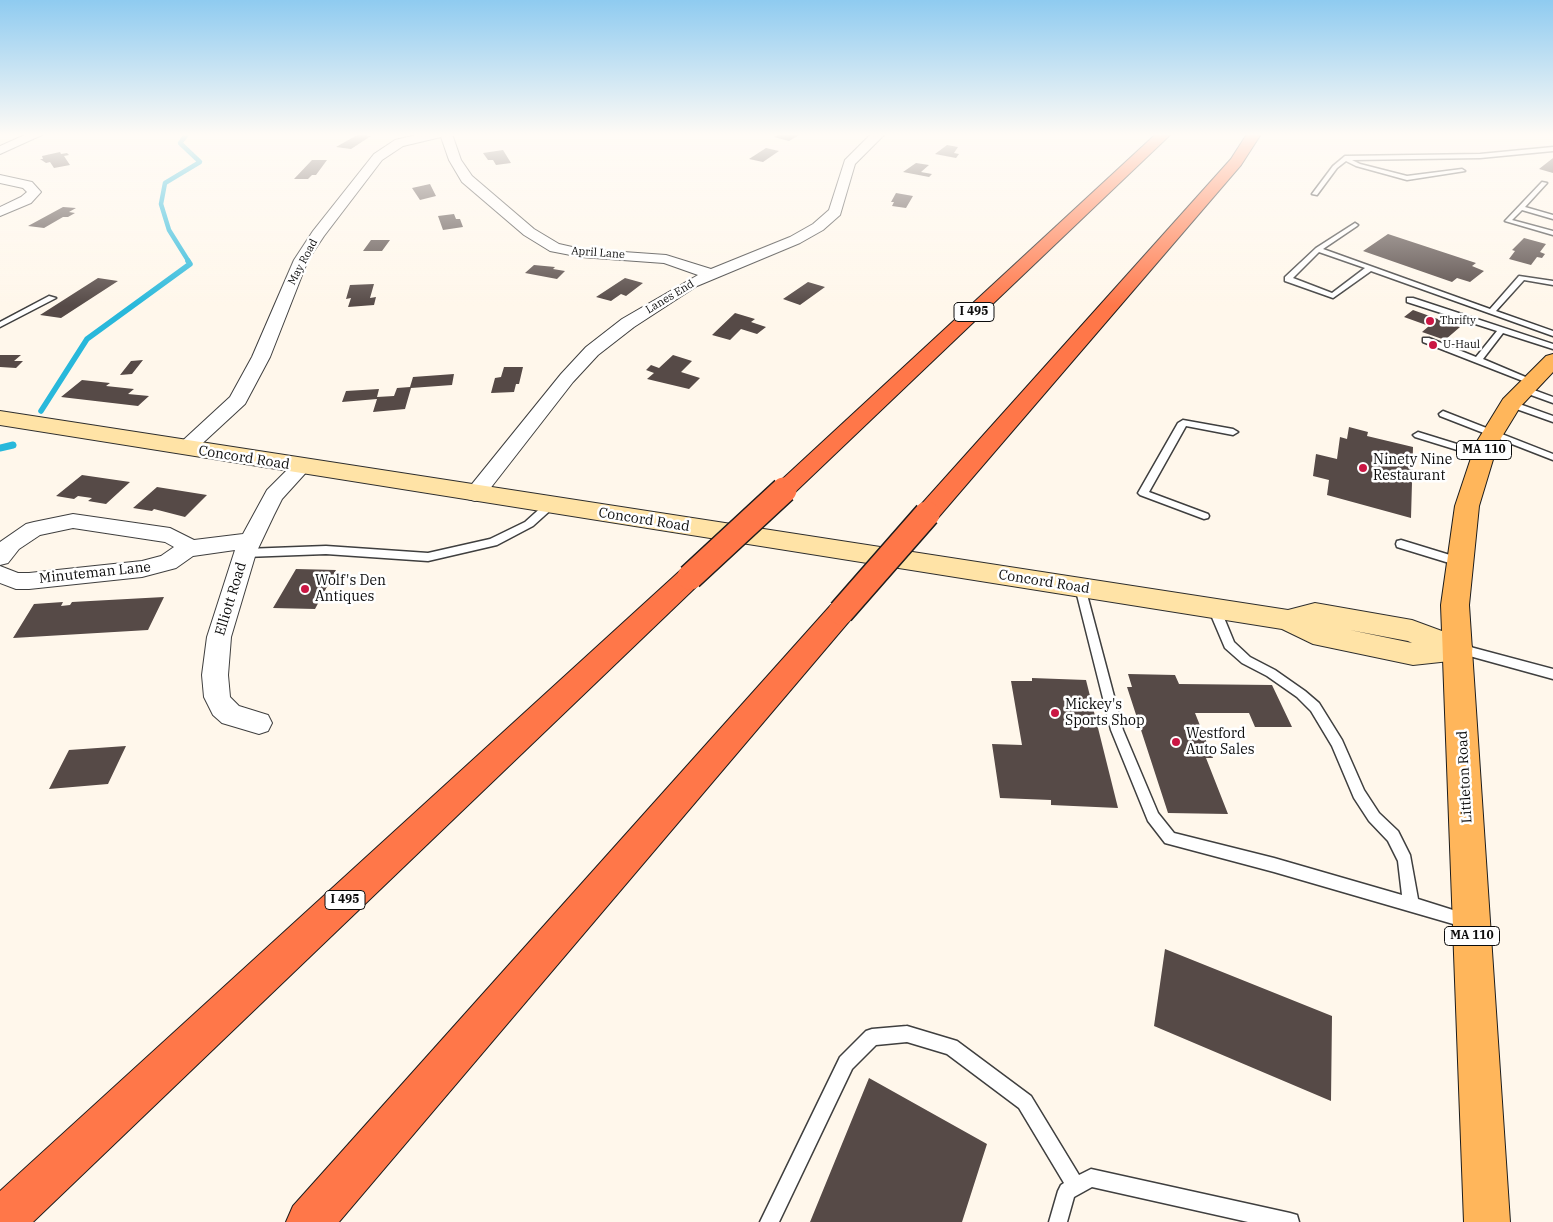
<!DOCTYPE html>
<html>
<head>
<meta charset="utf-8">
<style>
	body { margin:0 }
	canvas { display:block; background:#fff7eb }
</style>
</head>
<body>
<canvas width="1553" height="1222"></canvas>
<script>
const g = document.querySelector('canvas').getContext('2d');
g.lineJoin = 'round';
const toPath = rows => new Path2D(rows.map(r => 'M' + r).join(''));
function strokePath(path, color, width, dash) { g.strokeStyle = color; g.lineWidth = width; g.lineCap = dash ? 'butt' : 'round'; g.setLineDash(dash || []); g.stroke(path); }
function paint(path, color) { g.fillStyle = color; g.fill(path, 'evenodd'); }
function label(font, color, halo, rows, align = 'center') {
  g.font = font + ' "IBM Plex Serif",serif'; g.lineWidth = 5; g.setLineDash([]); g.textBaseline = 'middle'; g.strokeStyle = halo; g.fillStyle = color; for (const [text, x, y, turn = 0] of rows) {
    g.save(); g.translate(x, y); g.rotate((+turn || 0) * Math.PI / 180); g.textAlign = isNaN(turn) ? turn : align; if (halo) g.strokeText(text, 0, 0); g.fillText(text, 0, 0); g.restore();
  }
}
const streamFar2 = toPath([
	[187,134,180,143,200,162,165,183,161,204,169,230,189,262]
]);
const streamFar1 = toPath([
	[41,411,87,339,190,264,188,261]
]);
const stream = toPath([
	[0,448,13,445]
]);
const building = toPath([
	[359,134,371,136,351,149,336,147],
	[780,134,801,134,789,141,774,137],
	[947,145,958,147,954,153,959,154,956,158,935,154],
	[766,148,779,151,763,162,749,159],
	[503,150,511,163,496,165,493,160,488,160,483,153],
	[60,152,61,154,67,153,69,155,64,156,70,165,54,168,50,162,46,163,40,159,43,159,42,156],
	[1553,158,1553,173,1539,169],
	[312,160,327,160,316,175,312,175,308,179,294,179],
	[916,163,929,165,921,172,932,174,929,177,903,172],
	[430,184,436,196,420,200,412,188],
	[896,193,913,196,906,208,892,206,894,202,891,202],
	[63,207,76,208,69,212,75,213,68,217,63,217,44,228,28,226],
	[454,214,456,219,460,219,463,227,443,230,438,216],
	[1388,234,1476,263,1472,266,1484,271,1470,282,1457,278,1452,282,1363,251],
	[1524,238,1546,244,1540,252,1545,254,1542,258,1537,257,1531,265,1509,259,1515,251,1512,250],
	[371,240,390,240,382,251,363,251],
	[534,265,555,267,553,269,565,271,557,279,525,273],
	[98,278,118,281,61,318,40,315],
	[625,278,643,283,626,296,621,294,611,301,596,297],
	[808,282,825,287,800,305,783,299],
	[374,284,370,298,376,297,374,305,348,307,351,298,346,299,350,285],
	[1413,310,1460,327,1445,340,1422,332,1429,326,1404,317],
	[735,313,755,319,751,322,766,327,757,334,741,329,730,340,712,335],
	[0,355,21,355,14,361,23,361,16,368,0,367],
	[673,355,692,361,681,372,700,378,689,389,647,379,654,373,646,370,651,365,659,368],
	[143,360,132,374,120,375,131,361],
	[504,367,523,367,519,384,516,384,514,392,491,393,495,378,501,377],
	[454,374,452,385,411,388,405,409,373,412,377,399,342,402,346,391,379,389,377,397,394,396,397,388,410,387,413,377],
	[82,380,110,383,106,386,134,389,128,394,149,396,138,406,61,397],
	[1349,427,1368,432,1367,436,1413,447,1411,518,1327,495,1329,480,1313,476,1316,454,1337,459,1340,437,1347,439],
	[82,475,130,482,106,504,88,501,92,498,78,496,74,499,56,496],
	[157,487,207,495,185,517,154,509,152,511,133,508],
	[296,569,336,570,315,609,273,608],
	[164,597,148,630,13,638,34,604,63,602,61,606,70,605,72,602],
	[1128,674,1175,675,1179,684,1272,685,1292,727,1255,727,1249,713,1195,713,1213,758,1206,758,1228,814,1168,813,1127,687,1132,687],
	[1032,678,1086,680,1118,808,1051,805,1051,800,1000,798,992,744,1022,745,1011,681,1032,681],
	[126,746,108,784,49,789,69,750],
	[1165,949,1332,1016,1331,1101,1154,1026],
	[869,1078,987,1144,962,1222,810,1222]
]);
const service = toPath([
	[1553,147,1553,151,1480,158,1352,160,1360,164,1407,176,1462,169,1465,171,1407,180,1356,166,1346,161,1337,168,1317,195,1312,194,1333,166,1345,156,1480,154,1553,147],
	[1542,182,1547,183,1525,207,1553,215,1553,219,1522,210,1512,220,1553,231,1553,235,1505,221,1542,182],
	[1355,223,1358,225,1357,226,1323,249,1490,309,1519,276,1553,281,1553,285,1524,280,1496,311,1553,331,1553,336,1371,271,1333,298,1285,281,1285,277,1316,248,1355,223],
	[1319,252,1365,268,1332,293,1293,278,1319,252],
	[49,296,56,298,0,327,0,322,49,296],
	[1407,298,1413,298,1553,344,1553,349,1503,333,1483,359,1535,381,1534,383,1528,383,1423,342,1423,338,1429,338,1476,357,1497,331,1407,302,1407,298],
	[1523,386,1553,397,1553,403,1520,391,1519,389,1523,386],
	[1511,401,1553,416,1553,422,1508,406,1508,402,1511,401],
	[1443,411,1553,454,1553,460,1440,416,1439,414,1443,411],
	[1183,420,1233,429,1238,432,1233,435,1186,426,1149,492,1208,514,1209,516,1208,518,1204,519,1140,495,1138,493,1178,423,1183,420],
	[1418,432,1486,453,1488,455,1483,458,1415,437,1413,435,1418,432],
	[549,503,553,504,554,506,553,508,533,526,497,545,428,561,326,554,245,557,240,553,245,549,326,546,428,553,490,539,525,522,545,504,549,503],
	[1401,540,1463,559,1464,562,1459,566,1397,547,1396,544,1397,541,1401,540],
	[1080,583,1085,587,1123,730,1158,813,1174,833,1274,858,1402,895,1398,861,1388,841,1369,821,1354,798,1332,746,1311,711,1297,697,1267,676,1242,663,1225,648,1208,608,1214,604,1220,608,1234,642,1250,657,1275,670,1305,691,1319,703,1342,740,1364,790,1379,813,1398,831,1410,855,1418,899,1472,916,1474,921,1472,926,1467,928,1274,872,1165,843,1148,821,1111,730,1075,587,1080,583],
	[1459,644,1553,669,1553,679,1455,652,1453,649,1455,646,1459,644],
	[907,1026,957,1041,1031,1096,1079,1175,1091,1169,1290,1213,1297,1215,1299,1222,1248,1222,1092,1187,1074,1197,1067,1222,1049,1222,1058,1191,1061,1185,1064,1183,1019,1108,947,1054,907,1042,876,1045,852,1069,779,1222,760,1222,840,1057,866,1031,872,1029,907,1026]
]);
const minor = toPath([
	[27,134,44,134,0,154,0,146,27,134],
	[420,134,452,134,461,160,472,176,534,229,559,244,581,249,666,255,711,269,790,237,813,224,829,210,845,160,871,134,885,134,855,164,840,215,823,230,800,243,697,286,634,327,598,355,573,382,482,499,475,501,468,499,465,494,468,489,561,374,586,347,622,319,698,275,664,263,581,257,550,251,524,235,462,182,449,160,441,137,403,146,382,160,324,236,308,260,270,357,245,404,193,452,186,454,179,452,176,448,179,444,230,397,252,357,294,260,313,231,374,154,395,140,420,134],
	[0,175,32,182,41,192,31,203,0,216,0,207,21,197,27,192,23,188,0,183,0,175],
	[301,461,308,463,311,467,282,499,274,515,256,553,231,637,228,675,230,697,239,706,268,715,272,723,268,731,259,734,222,723,213,715,204,697,202,675,207,637,235,550,193,556,176,568,142,577,29,589,16,589,0,583,0,566,18,573,29,573,142,561,161,556,174,547,165,542,73,528,40,535,19,549,8,563,0,565,0,542,26,524,34,522,73,514,170,528,194,540,243,534,267,490,294,463,301,461]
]);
const secondary = toPath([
	[0,411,1288,610,1315,603,1412,620,1469,641,1473,649,1469,657,1459,660,1413,665,1313,644,1282,629,0,425,0,411],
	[1350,630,1408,641,1412,643,1350,630]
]);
const primary = toPath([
	[1553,354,1553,372,1520,407,1498,443,1479,506,1469,605,1510,1222,1464,1222,1441,605,1455,506,1476,443,1503,399,1546,356,1553,354]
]);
const motorway = toPath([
	[1156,134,1171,134,792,495,784,498,776,495,772,490,776,485,1156,134],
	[1247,134,1261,134,1241,165,936,520,927,522,918,520,915,514,918,508,1231,159,1247,134],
	[690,568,699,570,703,577,699,584,33,1222,0,1222,0,1191,681,570,690,568],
	[841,602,851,605,855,612,851,619,339,1222,286,1222,293,1206,831,605,841,602]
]);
const motorwayBridge = toPath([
	[690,577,784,490],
	[841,612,927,514]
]);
const markers = [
	[1430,321,5,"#ca1643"],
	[1433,345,5,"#ca1643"],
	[1363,468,5,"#ca1643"],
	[305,589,5,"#ca1643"],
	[1055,713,5,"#ca1643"],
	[1176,742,5,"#ca1643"]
];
const farStreetnames = [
	["April Lane",598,253,4],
	["May Road",303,262,-62],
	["Lanes End",670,297,-31]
];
const farPoinames = [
	["Thrifty",1440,321],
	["U-Haul",1443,345]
];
const shields = [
	[974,312,40],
	[1484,450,55],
	[345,900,40],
	[1472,936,55]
];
const shieldNames = [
	["I 495",974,312],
	["MA 110",1484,450],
	["I 495",345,900],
	["MA 110",1472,936]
];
const streetNames = [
	["Concord Road",244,458,9],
	["Concord Road",644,520,9],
	["Minuteman Lane",95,573,-6],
	["Concord Road",1044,582,9],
	["Elliott Road",231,599,-73],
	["Littleton Road",1465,777,-93]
];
const poiNames = [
	["Ninety Nine",1373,460],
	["Restaurant",1373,476],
	["Wolf's Den",315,581],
	["Antiques",315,597],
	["Mickey's",1065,705],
	["Sports Shop",1065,721],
	["Westford",1186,734],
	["Auto Sales",1186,750]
];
strokePath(streamFar2, '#28b8db', 4.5);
strokePath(streamFar1, '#28b8db', 5.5);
strokePath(stream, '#28b8db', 7);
paint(building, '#564a47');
strokePath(service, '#3f3f3f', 3);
strokePath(minor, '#3f3f3f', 2);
strokePath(secondary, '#2e2e2e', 2);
strokePath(primary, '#1d1d1d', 2);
strokePath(motorway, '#1d1d1d', 2);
paint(service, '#fff');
paint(minor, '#fff');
paint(secondary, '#ffe3a6');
paint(primary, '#ffb65b');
paint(motorway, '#ff7749');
strokePath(motorwayBridge, '#1d1d1d', 28, []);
strokePath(motorwayBridge, '#ff7749', 25);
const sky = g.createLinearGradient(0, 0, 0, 306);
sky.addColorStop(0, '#8fcbf0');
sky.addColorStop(0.44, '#fffbf6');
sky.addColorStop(1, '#fffbf600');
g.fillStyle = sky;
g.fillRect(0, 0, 1553, 306);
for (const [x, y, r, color] of markers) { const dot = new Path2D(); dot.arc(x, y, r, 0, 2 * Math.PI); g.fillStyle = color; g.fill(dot); strokePath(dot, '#fff', 2); }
label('11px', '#0c0c0c', '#fff', farStreetnames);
label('11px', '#0c0c0c', '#fff', farPoinames, 'left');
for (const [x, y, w] of shields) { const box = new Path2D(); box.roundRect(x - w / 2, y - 9.5, w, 19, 4); g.fillStyle = '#fff'; g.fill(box); strokePath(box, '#0c0c0c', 1); }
label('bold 12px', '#0c0c0c', null, shieldNames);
label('14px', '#0c0c0c', '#fff', streetNames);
label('14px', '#0c0c0c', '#fff', poiNames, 'left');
</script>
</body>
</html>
